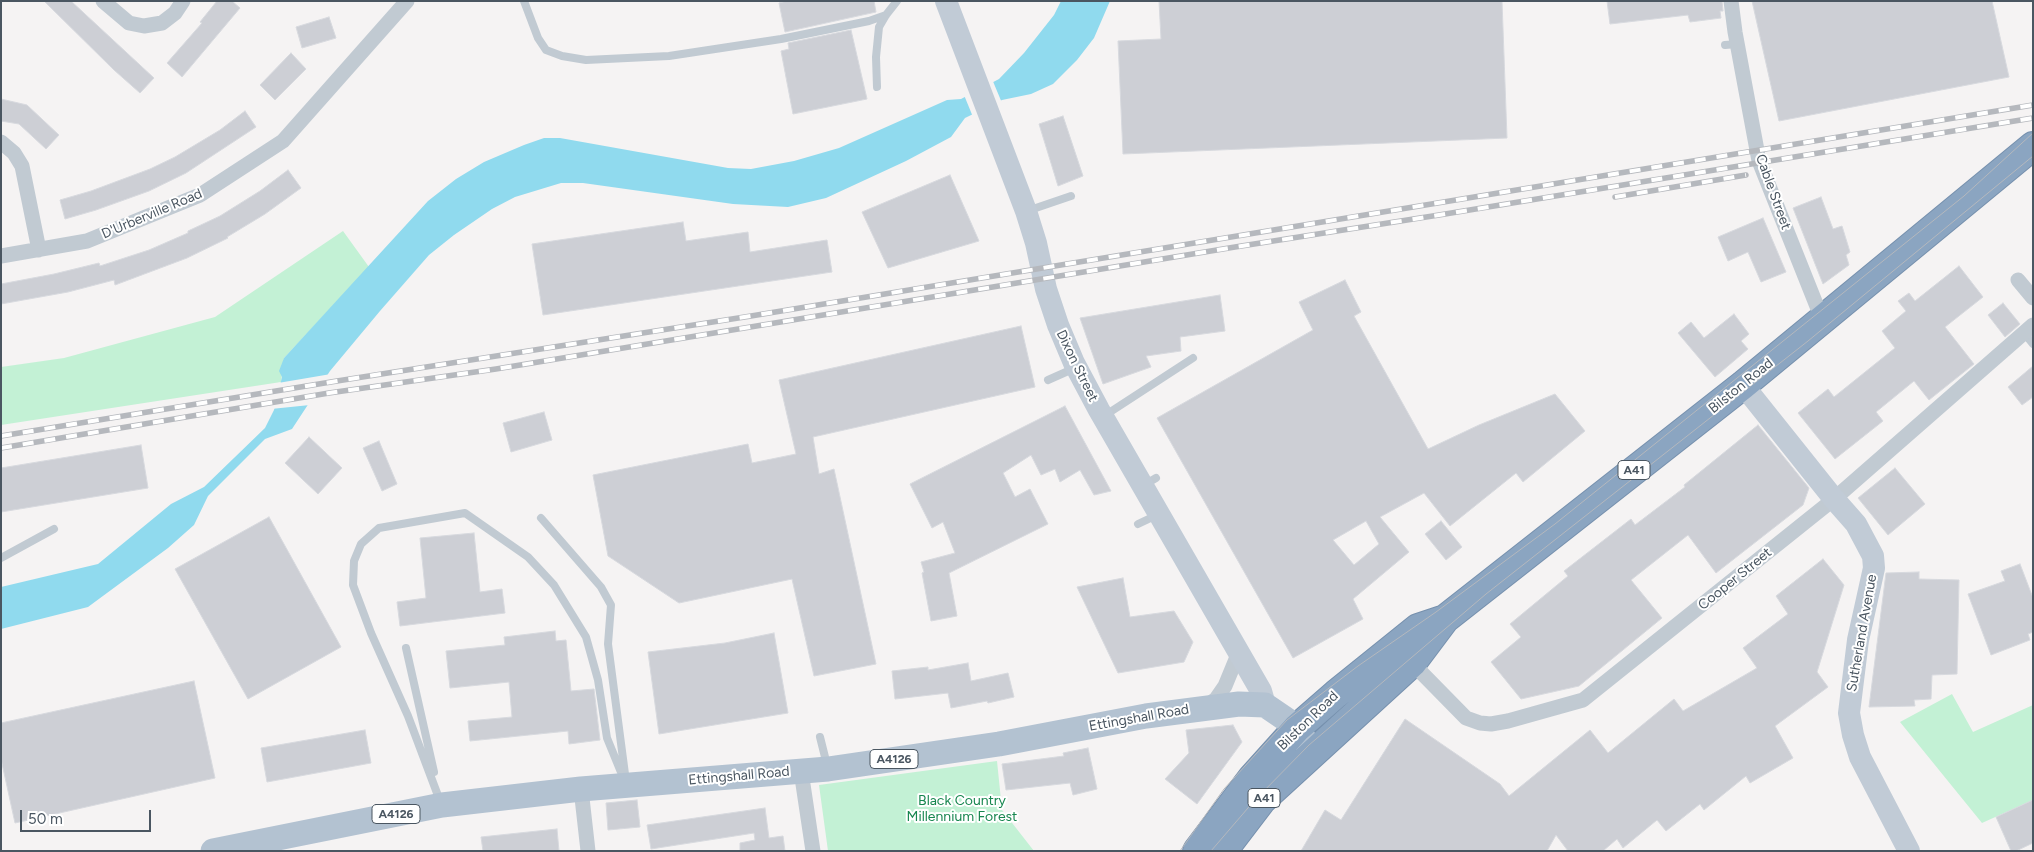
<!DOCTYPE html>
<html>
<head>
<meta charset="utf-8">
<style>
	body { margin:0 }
	#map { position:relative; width:2034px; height:852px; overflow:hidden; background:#f5f3f3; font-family:Figtree,sans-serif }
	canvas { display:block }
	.frame { position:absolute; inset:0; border:2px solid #4a5661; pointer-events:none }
	.scale { position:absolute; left:20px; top:810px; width:131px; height:22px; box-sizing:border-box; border:2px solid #4a5661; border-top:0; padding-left:6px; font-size:15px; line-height:18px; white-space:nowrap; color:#4a5661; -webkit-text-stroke:4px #fff; paint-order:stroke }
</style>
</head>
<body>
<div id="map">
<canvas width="2034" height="852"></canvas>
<div class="frame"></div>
<div class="scale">50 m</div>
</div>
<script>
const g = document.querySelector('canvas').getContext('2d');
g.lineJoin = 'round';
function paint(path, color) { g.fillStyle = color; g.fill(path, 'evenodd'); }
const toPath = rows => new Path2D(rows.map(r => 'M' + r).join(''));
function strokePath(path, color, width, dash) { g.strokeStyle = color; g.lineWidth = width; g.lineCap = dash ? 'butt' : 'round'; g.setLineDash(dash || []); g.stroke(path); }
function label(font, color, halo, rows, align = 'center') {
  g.font = font + ' Figtree,sans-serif'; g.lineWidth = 4; g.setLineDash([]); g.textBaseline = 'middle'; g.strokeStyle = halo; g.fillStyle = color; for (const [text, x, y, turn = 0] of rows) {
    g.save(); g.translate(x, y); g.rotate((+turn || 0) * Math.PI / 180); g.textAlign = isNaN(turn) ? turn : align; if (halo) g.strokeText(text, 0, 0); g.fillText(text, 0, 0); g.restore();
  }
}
const green = toPath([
	[343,231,369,267,284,358,281,382,1,425,1,367,64,358,215,317],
	[1952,694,1973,732,2033,705,2033,800,1982,823,1900,722],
	[997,761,1002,810,1034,851,828,851,819,785]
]);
const water = toPath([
	[1061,1,1110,1,1094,38,1077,60,1053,84,1031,94,1002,100,965,118,951,137,906,161,826,198,788,207,733,204,583,183,561,183,515,197,492,209,454,235,429,255,380,311,330,371,292,429,265,439,208,496,194,525,168,548,88,607,1,629,1,587,98,564,171,504,204,487,265,428,274,410,282,377,279,371,284,358,428,201,456,179,484,162,524,145,544,138,560,138,728,168,751,169,794,161,839,148,947,100,961,99,999,79,1024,53,1054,15]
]);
const pier = toPath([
	[992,79,1002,103,973,117,964,95],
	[331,374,310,405,271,409,278,383]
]);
const building = toPath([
	[44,1,71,1,154,78,140,93,114,70,44,1],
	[217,1,232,1,240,8,182,77,167,63,202,23,200,22,217,1],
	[787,1,874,1,876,12,785,32,779,3,787,1],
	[1159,1,1502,1,1507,138,1123,154,1118,41,1161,39,1159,1],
	[1607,1,1722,1,1723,11,1720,11,1721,18,1690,22,1688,15,1610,24,1607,1],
	[1752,1,1992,1,2009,77,1779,121,1752,1],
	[329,17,336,38,302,48,296,27,329,17],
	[851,30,867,99,793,114,781,51,789,49,788,43,851,30],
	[291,53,306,69,275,100,260,85,291,53],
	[1,99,27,105,59,135,46,149,19,124,1,121,1,99],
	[245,111,256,127,186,173,149,191,96,210,65,219,60,200,91,191,150,169,175,157,220,130,245,111],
	[1063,116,1083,176,1058,186,1039,124,1063,116],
	[288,170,301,188,265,214,227,237,228,238,187,258,115,285,114,280,68,292,1,304,1,284,54,274,99,263,100,266,149,250,188,233,188,231,220,216,260,191,288,170],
	[950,175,979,241,888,268,862,212,950,175],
	[1821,197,1833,229,1842,226,1850,252,1846,255,1849,265,1823,284,1793,208,1821,197],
	[1763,218,1786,272,1761,282,1748,252,1728,261,1718,237,1763,218],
	[683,222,686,241,748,232,750,252,827,240,832,272,543,315,532,244,683,222],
	[1959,266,1983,297,1945,327,1974,364,1929,400,1914,381,1876,412,1883,421,1835,459,1798,413,1828,389,1834,397,1895,348,1882,331,1906,311,1898,301,1909,293,1915,301,1959,266],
	[1345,280,1361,312,1354,316,1428,449,1479,425,1555,394,1585,431,1523,482,1516,473,1450,526,1424,493,1380,517,1409,552,1353,599,1363,619,1293,658,1157,418,1313,330,1299,302,1345,280],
	[1366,521,1379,544,1354,565,1333,540,1366,521],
	[1220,295,1225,331,1180,337,1181,351,1146,356,1151,367,1103,384,1080,318,1220,295],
	[2003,303,2020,324,2005,337,1988,315,2003,303],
	[1734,314,1749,334,1741,341,1748,349,1715,377,1678,333,1691,322,1704,338,1734,314],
	[1021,326,1035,387,813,437,819,474,834,469,876,664,814,676,792,579,679,603,608,556,593,475,748,444,752,463,796,454,779,380,1021,326],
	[2033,366,2033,397,2022,405,2008,387,2033,366],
	[1065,406,1111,491,1094,495,1080,470,1060,482,1055,469,1041,475,1031,455,1003,473,1015,497,1030,489,1048,524,949,573,957,616,931,621,922,573,924,572,921,562,955,553,943,522,932,528,910,484,1065,406],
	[544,412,552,440,511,452,503,423,544,412],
	[1758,425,1809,488,1803,505,1716,573,1688,535,1631,580,1662,618,1579,686,1521,699,1491,662,1521,637,1510,624,1568,576,1564,571,1631,519,1635,525,1685,487,1684,485,1758,425],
	[309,437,342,468,318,494,285,463,309,437],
	[379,441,397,484,382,491,363,448,379,441],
	[141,445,148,488,1,512,1,468,141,445],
	[1895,468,1925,504,1888,535,1858,498,1895,468],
	[269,517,341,647,248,699,175,569,269,517],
	[1441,521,1462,547,1446,560,1425,534,1441,521],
	[474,533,480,592,502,589,505,613,400,626,397,602,426,598,420,538,474,533],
	[1823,559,1844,585,1817,672,1828,687,1775,726,1793,758,1750,783,1746,776,1704,810,1700,804,1666,831,1657,820,1623,848,1617,839,1603,851,1568,851,1556,835,1547,851,1301,851,1325,810,1341,820,1405,719,1500,784,1509,796,1590,730,1608,753,1674,699,1683,711,1757,668,1743,648,1788,614,1776,596,1823,559],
	[2020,564,2033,598,2033,632,2028,634,2030,640,1991,655,1968,594,2005,581,2001,571,2020,564],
	[1919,572,1919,579,1959,580,1957,674,1932,675,1931,699,1914,700,1915,706,1869,707,1886,573,1919,572],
	[1123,578,1130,617,1174,611,1193,642,1184,662,1118,673,1077,587,1123,578],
	[555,631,556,641,566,640,571,691,594,689,600,740,569,744,568,731,470,741,468,721,512,717,509,682,450,688,446,651,505,645,504,637,555,631],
	[774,633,788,713,659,734,648,652,725,643,774,633],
	[968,663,971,681,1008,673,1014,697,988,703,987,701,951,708,948,693,895,699,892,671,928,667,928,670,968,663],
	[194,681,215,778,15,823,1,759,1,723,194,681],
	[1233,725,1242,742,1197,804,1165,779,1189,753,1186,730,1233,725],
	[365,730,371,763,267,782,261,748,365,730],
	[1088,748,1097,789,1073,795,1070,783,1006,790,1002,764,1064,756,1063,753,1088,748],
	[637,800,640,827,608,830,606,803,637,800],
	[2033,800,2033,843,2016,851,2011,851,1996,817,2033,800],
	[765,808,769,838,783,836,785,851,740,851,740,843,755,840,754,833,651,849,647,825,765,808],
	[557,829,559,851,483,851,481,837,557,829]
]);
const lane = toPath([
	[524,1,538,38,546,50,562,56,586,60,669,56,781,39,869,21,886,15],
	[1725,45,1737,44],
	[877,87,876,57,879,27,886,15,897,1],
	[1027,211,1071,196],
	[2024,333,2033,344],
	[1048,380,1075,368],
	[1104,416,1193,358],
	[1144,485,1156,478],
	[541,518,601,587,611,605,608,644,625,774],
	[1138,524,1157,515],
	[1,558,54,529],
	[406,648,434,772],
	[820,737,827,765],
	[440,801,408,716,371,633,353,585,354,561,361,544,379,528,465,513,528,557,554,585,586,637,598,680,607,738,625,782]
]);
const street = toPath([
	[103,1,129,23,144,26,162,23,175,13,183,1],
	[1731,1,1735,32,1759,161,1822,319],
	[1,142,14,153,22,166,39,250],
	[1,256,87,241,200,195,283,141,407,1],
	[2018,280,2033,298],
	[1412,663,1466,718,1480,723,1491,724,1508,721,1583,700,1834,499,2033,325],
	[1205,707,1216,699,1225,686,1239,652],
	[801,771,813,851],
	[581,789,588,851]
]);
const secondary = toPath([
	[946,1,1026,211,1036,243,1046,289,1058,325,1074,363,1099,410,1261,691,1265,705],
	[1743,385,1834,499,1856,524,1873,556,1874,568,1858,640,1849,713,1853,735,1860,757,1909,851]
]);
const primary = toPath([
	[213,851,442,805,581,789,828,769,999,744,1146,716,1239,704,1265,705,1287,720,1297,728,1313,753]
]);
const highway = toPath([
	[1197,851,1252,778,1297,728,1336,694,1418,628,1445,619],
	[1223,851,1262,800,1412,663,1445,619,1743,385,2033,146]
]);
const tram = toPath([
	[1180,851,1224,789,1287,720,1358,666,1436,612,1555,524,1964,196,2033,133],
	[1211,851,1254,801,1309,745,1486,594,1808,341,2033,156]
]);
const rail = toPath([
	[1615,197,1746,175],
	[1,436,337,381,751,316,2033,105],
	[1,448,329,393,496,369,1235,247,1439,215,2033,118]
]);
const shields = [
	[1634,470,32],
	[894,759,48],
	[1264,798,32],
	[396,814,48]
];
const shieldNames = [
	["A41",1634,470],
	["A4126",894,759],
	["A41",1264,798],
	["A4126",396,814]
];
const streetNames = [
	["Cable Street",1773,192,70],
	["D'Urberville Road",152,214,-23],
	["Dixon Street",1077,366,64],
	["Bilston Road",1741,386,-39],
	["Cooper Street",1735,579,-39],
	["Sutherland Avenue",1862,633,-80],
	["Ettingshall Road",1139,718,-10],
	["Bilston Road",1308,721,-44],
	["Ettingshall Road",739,776,-5]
];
const parkNames = [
	["Black Country",962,801],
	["Millennium Forest",962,817]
];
paint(green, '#c3f1d5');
paint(water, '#90daee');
paint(pier, '#f5f3f3');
paint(building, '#cdcfd5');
strokePath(building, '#d7d9de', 1);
strokePath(highway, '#7690ad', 30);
strokePath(lane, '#c1cad2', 8);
strokePath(street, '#c1cad2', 15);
strokePath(secondary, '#c1cbd6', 22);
strokePath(primary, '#b3c2d1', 25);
strokePath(highway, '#8ba5c1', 28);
strokePath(tram, '#b5b8bd', 1);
strokePath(rail, '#b5b8bd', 5.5);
strokePath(rail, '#fff', 4, [11]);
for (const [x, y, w] of shields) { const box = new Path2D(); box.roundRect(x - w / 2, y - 9.5, w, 19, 4); g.fillStyle = '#fff'; g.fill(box); strokePath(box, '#4a5661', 1); }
label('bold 12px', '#4a5661', null, shieldNames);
label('14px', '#4a5661', '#fff', streetNames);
label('14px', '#17864f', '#fff', parkNames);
</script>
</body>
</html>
